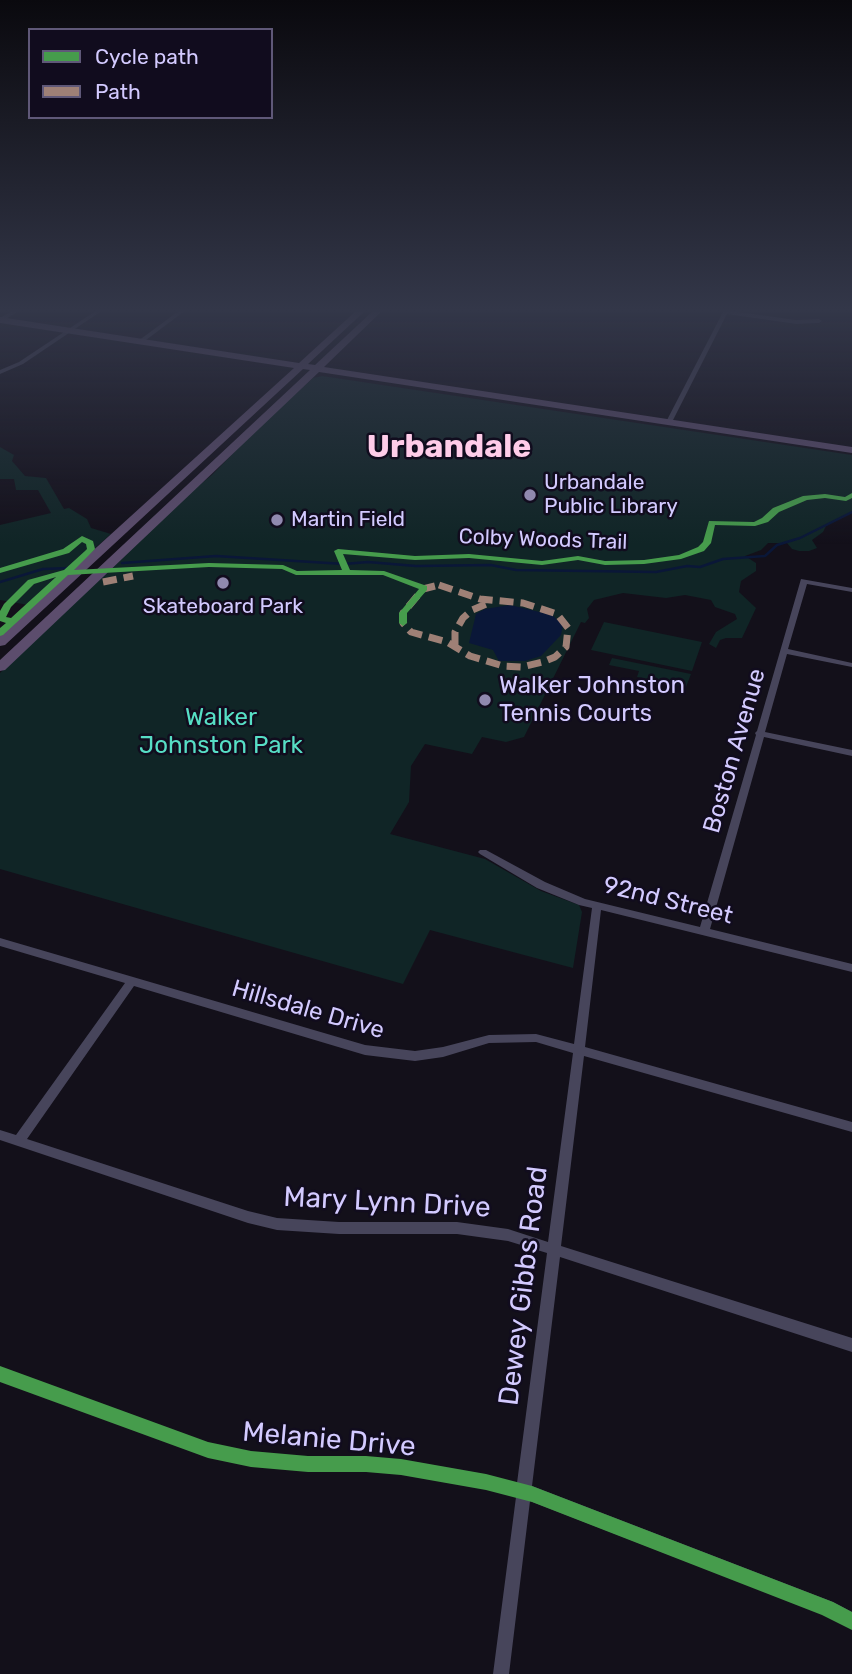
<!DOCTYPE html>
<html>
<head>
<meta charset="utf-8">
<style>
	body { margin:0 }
	#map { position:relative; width:852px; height:1674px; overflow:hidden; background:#13101a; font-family:Rubik,sans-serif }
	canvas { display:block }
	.legend { position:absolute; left:28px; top:28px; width:245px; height:91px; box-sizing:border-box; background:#110c1e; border:2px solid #5f5878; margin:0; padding:9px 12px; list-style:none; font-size:21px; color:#d3caff }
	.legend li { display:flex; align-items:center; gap:14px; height:35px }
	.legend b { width:35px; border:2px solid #5f5878 }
</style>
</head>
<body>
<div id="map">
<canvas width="852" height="1674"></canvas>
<ul class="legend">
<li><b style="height:9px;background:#469c4c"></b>Cycle path</li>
<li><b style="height:9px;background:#9e8076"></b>Path</li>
</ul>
</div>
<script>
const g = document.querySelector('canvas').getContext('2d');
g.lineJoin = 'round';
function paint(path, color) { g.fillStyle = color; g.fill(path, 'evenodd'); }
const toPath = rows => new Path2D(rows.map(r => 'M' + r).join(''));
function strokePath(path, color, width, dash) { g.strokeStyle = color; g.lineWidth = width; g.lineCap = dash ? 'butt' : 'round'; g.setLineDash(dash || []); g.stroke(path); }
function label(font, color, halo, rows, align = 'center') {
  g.font = font + ' Rubik,sans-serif'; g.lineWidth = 5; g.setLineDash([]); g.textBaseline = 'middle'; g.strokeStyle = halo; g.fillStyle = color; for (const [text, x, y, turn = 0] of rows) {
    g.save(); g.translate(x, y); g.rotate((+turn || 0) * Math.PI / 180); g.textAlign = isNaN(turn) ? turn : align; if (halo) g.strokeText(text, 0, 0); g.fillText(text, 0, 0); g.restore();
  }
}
const green = toPath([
	[322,376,852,455,852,512,826,526,823,532,812,540,817,548,809,551,799,551,792,549,787,543,768,543,761,550,745,556,756,563,756,571,741,581,739,592,756,608,742,638,726,638,720,640,716,648,709,644,716,632,737,619,735,614,715,607,711,600,685,595,666,598,623,593,594,600,587,609,589,618,585,623,581,622,524,737,506,742,482,737,472,754,425,744,411,766,409,802,390,834,485,859,541,891,579,905,582,912,573,968,430,930,403,984,0,869,0,673,189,493,212,475,260,426,313,378],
	[0,447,14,455,12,461,25,476,46,478,64,509,69,508,87,519,91,528,111,534,94,549,91,548,54,581,57,583,55,586,34,606,0,600,0,525,51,513,38,490,16,490,14,479,0,479],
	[604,622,702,642,692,671,591,650],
	[612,658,691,674,686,687,637,677,639,671,609,665]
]);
const water = toPath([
	[510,605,552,615,563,625,561,635,541,656,525,661,499,661,493,650,469,643,476,614,485,609]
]);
const stream = toPath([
	[122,563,216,556,344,564,368,562,416,566,491,565,516,570,656,572,687,566,700,567,723,559,765,556,777,545,800,538,852,512],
	[0,582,43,569,70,568]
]);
const street = toPath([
	[14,310,20,310,3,321,0,321,0,318,14,310],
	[97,310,103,310,23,364,0,374,0,370,19,362,97,310],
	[180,310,186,310,142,343,138,343,138,341,180,310],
	[724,310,796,320,819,319,822,321,819,323,796,324,727,314,673,420,668,421,667,420,724,310],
	[801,579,852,588,852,592,807,584,788,649,852,663,852,667,787,654,765,732,852,750,852,756,764,737,710,929,852,964,852,972,601,910,585,1047,852,1122,852,1132,584,1056,561,1246,852,1338,852,1352,560,1257,532,1486,833,1602,852,1612,852,1629,822,1614,530,1501,509,1674,493,1674,516,1497,486,1489,401,1474,366,1471,308,1471,251,1466,208,1457,0,1381,0,1367,208,1443,251,1452,308,1457,366,1457,401,1460,486,1475,517,1483,547,1253,508,1241,457,1234,339,1234,277,1230,248,1223,0,1140,0,1130,16,1135,125,983,0,946,0,938,365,1045,415,1051,443,1047,489,1035,536,1034,574,1044,592,908,579,905,537,888,480,854,478,852,480,850,486,850,545,882,585,899,700,927,756,735,755,733,757,731,801,579],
	[134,986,365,1055,415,1061,443,1057,489,1043,536,1042,573,1053,548,1242,508,1229,457,1222,339,1222,277,1218,248,1211,27,1139,134,986]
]);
const primary = toPath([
	[357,310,366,310,308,364,315,365,374,310,383,310,324,367,852,447,852,453,319,372,5,670,0,671,0,660,310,370,303,369,5,645,0,646,0,635,294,368,0,323,0,317,299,363,357,310]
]);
const quiet = toPath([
	[103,582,133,576],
	[439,585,480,599,523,603,557,614,568,628,566,647,555,657,543,662,522,667,503,666,470,656,447,642,411,632,403,623,403,613,423,589,439,585],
	[455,645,455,632,463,618,472,610,491,602]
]);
const cycleway = toPath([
	[852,493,852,498,846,501,825,498,807,500,779,512,768,522,755,526,715,525,711,543,704,551,681,559,644,564,605,565,578,560,542,565,469,558,415,560,343,554,350,570,384,571,427,586,427,590,407,613,407,623,403,626,399,623,399,613,419,589,383,575,296,575,282,569,209,567,68,575,3,635,0,636,0,628,6,623,0,621,0,611,4,604,28,580,64,570,85,551,87,549,86,544,82,542,69,553,0,573,0,568,63,549,82,536,93,541,95,549,74,570,209,563,283,565,297,571,342,570,334,551,338,549,415,556,469,554,542,561,578,556,605,561,644,560,679,555,698,547,703,542,709,521,754,522,762,518,773,508,803,496,825,494,845,497,852,493],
	[56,577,11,618,6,617,11,607,34,584,56,577],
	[0,1366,208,1442,251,1451,308,1456,366,1456,401,1459,486,1474,532,1486,833,1602,852,1612,852,1630,822,1615,532,1502,486,1490,401,1475,366,1472,308,1472,251,1467,208,1458,0,1382,0,1366]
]);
const markers = [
	[530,495,7,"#9089af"],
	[277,520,7,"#9089af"],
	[223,583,7,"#9089af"],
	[485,700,7,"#9089af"]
];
const farPoinames = [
	["Urbandale",544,483],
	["Public Library",544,507],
	["Martin Field",291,520],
	["Skateboard Park",223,607,"center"]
];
const farStreetnames = [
	["Colby Woods Trail",543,540,2]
];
const poiNames = [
	["Walker Johnston",499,686],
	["Tennis Courts",499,714]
];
const parkNames = [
	["Walker",221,718],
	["Johnston Park",221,746]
];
const streetNames = [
	["Boston Avenue",735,751,-74],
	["92nd Street",668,901,14],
	["Hillsdale Drive",308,1010,16]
];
const nearStreetnames = [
	["Mary Lynn Drive",387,1203,3],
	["Dewey Gibbs Road",524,1286,-83],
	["Melanie Drive",329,1440,5]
];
const farTownnames = [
	["Urbandale",449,448]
];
paint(green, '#102526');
paint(water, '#0a1738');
strokePath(stream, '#0a1738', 2.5);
paint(street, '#47455b');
paint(primary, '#5c4d6d');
strokePath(quiet, '#9e8076', 7, [14, 7]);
paint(cycleway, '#469c4c');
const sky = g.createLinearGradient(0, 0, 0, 544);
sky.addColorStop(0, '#0a090e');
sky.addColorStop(0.57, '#333749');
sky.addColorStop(1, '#33374900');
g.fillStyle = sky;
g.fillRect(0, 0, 852, 544);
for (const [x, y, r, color] of markers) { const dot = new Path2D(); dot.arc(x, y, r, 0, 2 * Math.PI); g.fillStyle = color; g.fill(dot); strokePath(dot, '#110c1e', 2.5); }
label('21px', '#d3caff', '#110c1e', farPoinames, 'left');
label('21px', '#d3caff', '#110c1e', farStreetnames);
label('24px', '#d3caff', '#110c1e', poiNames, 'left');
label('24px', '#57dec5', '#110c1e', parkNames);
label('24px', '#d3caff', '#110c1e', streetNames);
label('28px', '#d3caff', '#110c1e', nearStreetnames);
label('bold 32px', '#ffcce9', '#110c1e', farTownnames);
</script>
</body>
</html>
